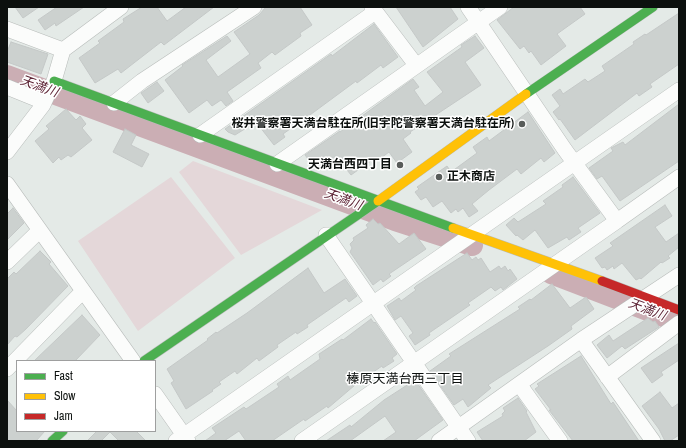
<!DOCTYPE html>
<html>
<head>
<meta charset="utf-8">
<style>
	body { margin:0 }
	#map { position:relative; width:686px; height:448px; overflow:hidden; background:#e4eae7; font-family:"Archivo Narrow",sans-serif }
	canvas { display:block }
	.frame { position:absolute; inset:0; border:8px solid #0c100e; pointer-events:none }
	.legend { position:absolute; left:16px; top:360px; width:140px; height:72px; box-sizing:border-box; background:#fff; border:1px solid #9e9f9f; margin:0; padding:5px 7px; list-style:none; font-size:12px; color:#0c100e }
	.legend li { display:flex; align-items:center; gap:8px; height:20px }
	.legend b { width:20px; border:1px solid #9e9f9f }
</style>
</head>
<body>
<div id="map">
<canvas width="686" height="448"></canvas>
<div class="frame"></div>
<ul class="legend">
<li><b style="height:5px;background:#4caf50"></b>Fast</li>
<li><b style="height:5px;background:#ffc107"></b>Slow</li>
<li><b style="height:5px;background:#c62828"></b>Jam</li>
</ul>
</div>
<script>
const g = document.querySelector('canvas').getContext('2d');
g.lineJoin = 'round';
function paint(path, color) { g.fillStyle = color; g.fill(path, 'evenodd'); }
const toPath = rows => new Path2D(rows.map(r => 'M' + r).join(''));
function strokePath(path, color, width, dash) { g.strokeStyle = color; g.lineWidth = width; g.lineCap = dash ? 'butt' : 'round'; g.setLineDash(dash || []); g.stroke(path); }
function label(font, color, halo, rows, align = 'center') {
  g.font = font + ' "Archivo Narrow","Noto Sans JP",sans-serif'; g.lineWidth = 3; g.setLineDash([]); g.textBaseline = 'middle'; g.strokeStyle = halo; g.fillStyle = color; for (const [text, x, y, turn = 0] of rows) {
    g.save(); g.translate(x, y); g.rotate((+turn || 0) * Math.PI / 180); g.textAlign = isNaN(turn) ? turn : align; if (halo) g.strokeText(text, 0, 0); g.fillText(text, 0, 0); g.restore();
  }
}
const green = toPath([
	[193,161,322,210,241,255,179,172],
	[171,177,235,258,138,331,78,241]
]);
const river = toPath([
	[7,76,395,220,472,245],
	[551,273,679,322]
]);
const building = toPath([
	[15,7,39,7,23,18,15,7],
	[57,7,84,7,56,26,55,23,45,30,38,20,57,7],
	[142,7,157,7,167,21,186,7,214,7,164,45,161,42,121,73,118,69,95,83,79,58,100,43,98,41,124,22,123,19,142,7],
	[266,7,300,7,312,25,300,33,301,36,275,55,272,52,258,63,261,68,227,92,233,101,226,106,221,100,212,106,207,100,189,113,165,80,183,66,182,65,227,36,231,41,206,60,218,77,250,54,234,32,259,15,266,7],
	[396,7,450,7,458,19,423,47,396,7],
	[514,7,580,7,585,14,557,34,566,46,541,65,531,51,529,53,524,46,520,49,497,20,514,7],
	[679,13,679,64,650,84,652,87,639,96,637,93,575,140,560,119,559,120,553,112,560,106,552,95,560,89,563,94,585,79,588,82,605,71,602,66,634,44,633,42,645,34,646,35,679,13],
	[374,24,398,57,383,68,381,65,357,83,356,81,314,112,283,134,285,137,274,145,256,122,235,135,228,132,225,129,331,54,332,56,374,24],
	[475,36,484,48,465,62,481,85,410,132,411,133,403,139,412,152,397,163,389,152,377,161,375,158,351,175,336,156,323,165,319,160,312,164,305,155,340,131,340,132,413,79,419,87,414,90,425,106,443,92,427,72,462,47,461,45,475,36],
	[11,42,48,54,41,74,7,62,7,52,11,42],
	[157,82,164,91,148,103,141,93,157,82],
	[679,104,679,161,620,201,602,176,597,179,589,168,613,151,611,148,623,142,625,145,679,104],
	[66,109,76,120,80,116,86,124,82,128,92,140,71,157,68,155,61,160,59,157,53,163,35,141,49,129,46,126,66,109],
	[528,112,555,153,544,162,541,158,521,174,517,169,489,190,472,204,478,211,469,217,463,208,458,212,456,209,451,213,442,201,433,207,426,197,421,200,415,192,419,189,417,187,447,166,451,172,477,153,473,147,487,137,489,141,528,112],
	[125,129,136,135,131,145,149,154,142,167,113,152,125,129],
	[573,177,600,213,578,228,581,232,569,240,567,237,548,248,535,230,523,240,517,235,516,236,506,225,514,218,518,222,546,204,543,201,563,187,562,185,573,177],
	[665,205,672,216,655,227,666,242,679,233,679,247,668,256,670,258,662,263,661,262,641,279,640,278,636,280,622,263,614,269,613,266,607,270,605,267,602,268,595,258,613,246,610,243,665,205],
	[13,208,24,223,7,240,7,214,13,208],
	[373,219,378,224,380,223,399,244,414,233,426,249,389,274,391,276,383,282,381,279,373,285,350,252,352,248,350,244,354,240,353,238,368,228,366,225,373,219],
	[40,251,51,262,49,264,68,286,26,329,17,337,15,336,7,345,7,279,14,272,16,274,40,251],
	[467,253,472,260,476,257,478,260,481,258,490,272,499,266,501,269,505,266,508,271,510,269,517,279,503,290,501,287,495,291,491,287,468,303,470,305,429,333,430,335,415,345,409,336,413,333,401,316,395,320,387,306,399,298,401,301,416,290,414,288,416,286,467,253],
	[308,268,324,293,345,279,357,296,349,302,346,298,307,325,308,327,297,334,296,332,277,345,278,347,259,361,257,358,237,374,235,371,219,382,221,384,212,390,213,391,186,409,171,383,174,381,167,369,208,340,207,339,216,332,217,333,247,313,308,268],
	[552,284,570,308,586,297,594,309,571,326,572,329,548,346,488,385,491,388,468,407,463,399,454,405,430,371,451,356,449,354,520,309,518,307,530,299,531,300,552,284],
	[82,315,100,335,75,361,34,361,82,315],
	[648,318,653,322,655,321,659,327,625,349,622,346,607,358,597,345,609,335,613,341,648,318],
	[371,319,374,323,375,322,397,354,392,358,394,361,383,368,382,366,369,375,368,374,328,408,327,406,305,421,304,419,272,441,246,441,239,431,224,441,205,441,216,433,212,428,244,407,246,409,279,387,277,384,288,376,290,380,320,359,319,354,342,339,343,340,371,319],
	[679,343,679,360,661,372,663,375,652,383,641,368,679,343],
	[581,356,611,404,613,402,639,441,573,441,549,410,551,410,535,389,539,386,537,384,581,356],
	[415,380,443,420,414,441,383,441,396,432,385,416,350,441,326,441,350,425,351,427,384,400,415,380],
	[660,392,672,408,679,403,679,435,670,441,665,441,659,429,642,406,660,392],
	[518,398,527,411,526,412,536,432,524,441,483,441,477,432,503,416,502,414,505,411,503,408,518,398],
	[7,400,17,411,17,431,45,431,36,441,7,441,7,400],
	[97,431,136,431,146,441,119,441,110,432,101,441,87,441,97,431]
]);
const street = toPath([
	[372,7,416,65],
	[7,29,63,50],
	[7,87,44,102],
	[114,103,142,81,254,7],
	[200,135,375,12],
	[7,152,43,105,54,81,63,50,121,7],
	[277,164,500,7],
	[7,184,133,361],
	[617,221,679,177],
	[326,235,468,441],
	[7,262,39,231],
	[581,340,653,441],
	[7,369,83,291],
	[607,377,679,323],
	[519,384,560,441],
	[155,394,188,441],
	[176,441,679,90],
	[302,441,617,221,565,150,468,7],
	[439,441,581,340,679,275]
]);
const fast = toPath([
	[54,81,453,228],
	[526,94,653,7],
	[144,361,378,201],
	[52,441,63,431]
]);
const slow = toPath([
	[378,201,526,94],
	[453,228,602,281]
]);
const jam = toPath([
	[602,281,679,310]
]);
const markers = [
	[522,124,4,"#585c5a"],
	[400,165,4,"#585c5a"],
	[439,177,4,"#585c5a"]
];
const poiNames = [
	["桜井警察署天満台駐在所(旧宇陀警察署天満台駐在所)",514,124],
	["天満台西四丁目",392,165],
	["正木商店",447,177,"left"]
];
const waterNames = [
	["天満川",39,87,20],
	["天満川",343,200,20],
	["天満川",647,310,21]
];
const neighbourhoodNames = [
	["榛原天満台西三丁目",405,380]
];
paint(green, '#e4d7d9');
strokePath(river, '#cbaeb4', 22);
paint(building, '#ccd1cf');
strokePath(building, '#c4c8c7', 1);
strokePath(street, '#b8bcba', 16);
strokePath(fast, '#b8bcba', 10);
strokePath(slow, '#b8bcba', 10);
strokePath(jam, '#b8bcba', 10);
strokePath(street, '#fbfcfb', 15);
strokePath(fast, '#4caf50', 9);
strokePath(slow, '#ffc107', 9);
strokePath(jam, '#c62828', 9);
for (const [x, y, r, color] of markers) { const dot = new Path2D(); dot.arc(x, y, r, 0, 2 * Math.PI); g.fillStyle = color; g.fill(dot); strokePath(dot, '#fff', 1.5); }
label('bold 12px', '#0c100e', '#fff', poiNames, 'right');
label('italic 13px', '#5f2637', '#fff', waterNames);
label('13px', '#0c100e', '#fff', neighbourhoodNames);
</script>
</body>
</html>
